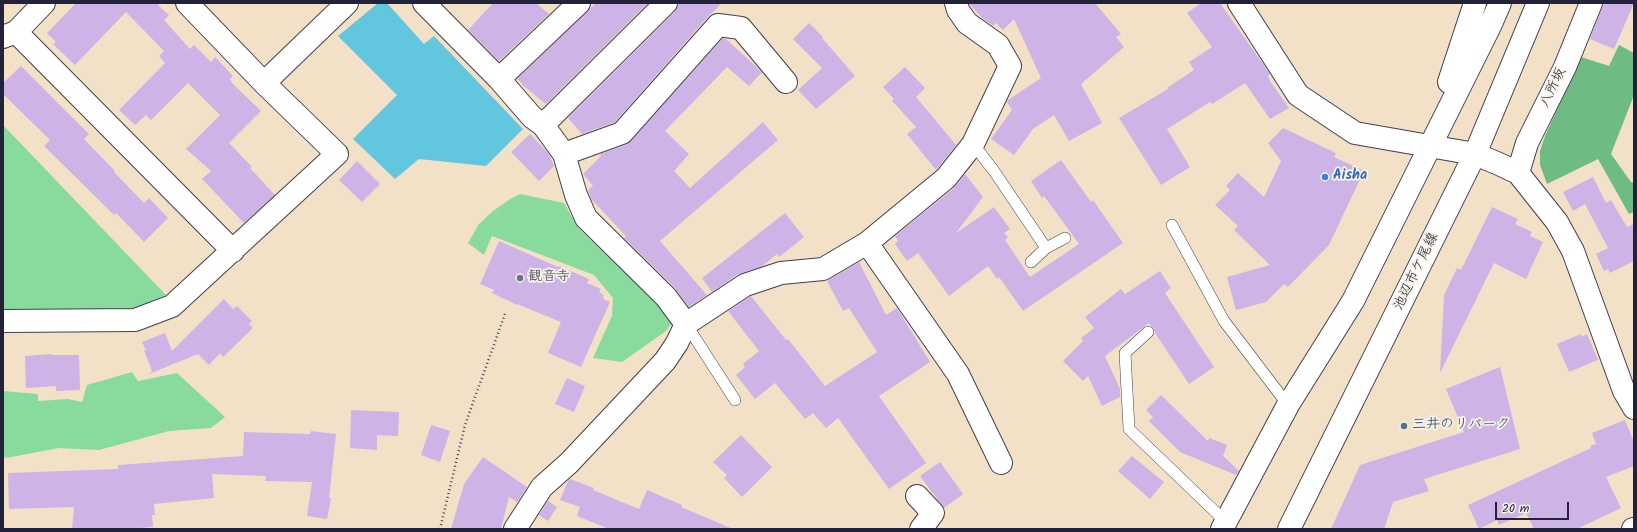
<!DOCTYPE html>
<html>
<head>
<meta charset="utf-8">
<style>
	body { margin:0 }
	#map { position:relative; width:1637px; height:532px; overflow:hidden; background:#f3e1c7; font-family:Kalam,sans-serif }
	canvas { display:block }
	.frame { position:absolute; inset:0; border:4px solid #22223b; pointer-events:none }
	.scale { position:absolute; left:1495px; top:502px; width:74px; height:18px; box-sizing:border-box; border:2px solid #22223b; border-top:0; padding-left:5px; font-size:12px; line-height:14px; white-space:nowrap; color:#22223b; -webkit-text-stroke:3px #f7f3e8; paint-order:stroke }
</style>
</head>
<body>
<div id="map">
<canvas width="1637" height="532"></canvas>
<div class="frame"></div>
<div class="scale">20 m</div>
</div>
<script>
const g = document.querySelector('canvas').getContext('2d');
g.lineJoin = 'round';
function paint(path, color) { g.fillStyle = color; g.fill(path, 'evenodd'); }
const toPath = rows => new Path2D(rows.map(r => 'M' + r).join(''));
function strokePath(path, color, width, dash) { g.strokeStyle = color; g.lineWidth = width; g.lineCap = dash ? 'butt' : 'round'; g.setLineDash(dash || []); g.stroke(path); }
function label(font, color, halo, rows, align = 'center') {
  g.font = font + ' Kalam,"Klee One",sans-serif'; g.lineWidth = 3.5; g.setLineDash([]); g.textBaseline = 'middle'; g.strokeStyle = halo; g.fillStyle = color; for (const [text, x, y, turn = 0] of rows) {
    g.save(); g.translate(x, y); g.rotate((+turn || 0) * Math.PI / 180); g.textAlign = isNaN(turn) ? turn : align; if (halo) g.strokeText(text, 0, 0); g.fillText(text, 0, 0); g.restore();
  }
}
const green = toPath([
	[3,125,166,295,130,310,3,312],
	[520,194,564,203,579,229,657,303,668,316,671,324,666,331,622,362,593,358,612,316,613,298,594,275,492,236,484,255,468,243,479,224,493,211,512,198],
	[132,372,138,381,177,373,225,417,211,428,169,431,99,450,59,448,6,458,3,456,3,391,38,394,38,401,68,399,82,402,87,385]
]);
const forest = toPath([
	[1619,45,1634,53,1634,95,1611,154,1631,182,1634,183,1634,212,1629,214,1598,159,1547,184,1540,165,1540,151,1545,136,1581,57,1609,66]
]);
const water = toPath([
	[378,3,387,3,424,44,434,36,523,129,486,166,419,159,395,179,353,139,397,95,338,36]
]);
const building = toPath([
	[76,3,156,3,169,15,164,20,190,49,194,45,211,62,215,57,233,76,230,79,232,83,261,111,229,143,252,167,250,168,275,195,244,223,202,179,211,171,186,149,220,115,188,83,151,120,146,115,135,125,119,110,165,63,159,56,164,51,126,12,75,65,53,44,56,42,47,33],
	[493,3,536,3,549,14,499,61,468,30],
	[596,3,648,3,546,104,521,84,522,83,517,79],
	[678,3,722,3,705,20,615,122,582,134,568,118,675,12],
	[969,3,1095,3,1121,34,1116,37,1124,47,1081,84,1102,123,1069,141,1054,115,1033,129,1014,155,991,139,1012,110,1007,102,1008,100,1041,78,1014,19,1003,30,996,23,993,26,981,17],
	[1201,3,1220,3,1268,71,1270,74,1268,76,1270,81,1289,108,1270,119,1245,83,1212,104,1210,102,1167,129,1190,167,1161,185,1119,118,1168,89,1167,88,1194,70,1189,62,1212,47,1187,13],
	[1604,3,1634,3,1614,49,1590,39],
	[809,23,823,37,822,38,855,76,816,109,798,90,822,68,793,39],
	[723,38,726,39,762,72,749,86,727,67,665,131,689,154,674,171,690,188,763,122,778,140,660,241,707,295,689,307,675,288,624,238,626,236,591,199,588,190,593,186,583,174,601,156,600,154,626,145,631,141],
	[21,66,89,134,84,139,115,171,114,172,144,203,149,198,168,218,144,242,116,213,114,215,44,146,50,140,3,94,3,83],
	[905,67,925,88,916,97,956,145,936,170,907,134,916,127,892,101,894,99,883,87],
	[1283,128,1336,153,1334,157,1364,171,1329,245,1288,287,1284,284,1266,302,1236,310,1227,277,1270,265,1234,230,1238,226,1215,205,1230,190,1226,186,1238,173,1264,197,1281,161,1268,143],
	[530,134,549,154,554,166,539,181,511,152],
	[1061,160,1091,202,1093,200,1123,243,1023,311,999,277,997,279,988,266,949,296,918,253,907,261,895,244,898,241,895,236,954,188,965,174,983,197,956,233,994,207,1010,229,1004,233,1008,237,1005,240,1030,277,1079,244,1044,196,1042,198,1031,181],
	[357,161,380,184,362,202,339,180],
	[1593,177,1606,203,1611,200,1627,227,1634,224,1634,261,1610,273,1608,269,1604,271,1596,254,1608,248,1585,204,1573,211,1563,192],
	[1492,207,1518,219,1515,224,1532,232,1530,236,1543,242,1526,279,1494,263,1440,373,1444,295,1457,268,1461,270],
	[785,213,804,237,779,257,777,254,761,267,738,274,712,292,702,278],
	[499,241,558,267,559,266,589,279,587,283,601,289,599,292,604,295,603,299,610,302,581,367,548,353,561,322,517,304,517,305,492,293,494,290,480,284],
	[859,262,886,315,897,308,930,362,879,396,926,463,889,489,838,418,826,428,813,413,805,419,775,383,755,399,736,375,745,367,743,364,759,351,728,311,751,296,786,340,788,339,825,386,877,352,849,308,843,311,827,281],
	[1160,271,1171,288,1165,293,1214,367,1189,384,1155,333,1153,328,1149,323,1105,356,1120,389,1120,397,1102,406,1088,376,1083,381,1063,361,1083,341,1081,338,1094,328,1085,317,1121,289,1125,294],
	[224,299,233,309,237,306,252,321,249,324,253,328,223,357,220,353,209,365,198,354,149,374,152,371,144,350,146,350,142,342,165,333,172,351],
	[1581,334,1581,337,1587,334,1598,360,1569,372,1557,344],
	[51,354,51,355,79,355,80,390,56,391,56,386,26,388,25,356],
	[1500,367,1520,449,1424,479,1429,491,1393,502,1384,529,1331,529,1360,465,1464,432,1446,389],
	[567,378,585,386,574,412,555,404],
	[1161,395,1208,441,1209,438,1227,445,1223,456,1239,471,1236,475,1180,452,1149,421,1153,417,1146,410],
	[351,410,399,412,398,436,377,435,377,450,350,448],
	[1625,420,1634,442,1634,466,1606,477,1621,508,1577,529,1534,529,1526,513,1499,525,1497,520,1479,529,1468,505,1591,448,1590,446,1596,444,1592,433],
	[431,425,450,431,440,462,421,455],
	[311,431,336,434,329,498,331,498,327,519,307,516,312,482,265,481,266,476,212,474,214,498,154,504,155,515,152,515,153,527,124,529,72,529,74,507,9,509,8,473,118,469,118,465,243,456,244,432,310,434],
	[741,435,772,467,742,497,724,478,727,475,713,462],
	[1132,456,1164,482,1150,499,1118,471],
	[483,457,527,487,517,502,509,497,501,529,451,529,464,484],
	[940,462,963,494,944,508,920,476],
	[570,479,594,488,593,490,639,509,647,490,682,505,681,507,733,529,609,529,577,516,580,507,560,500,568,481],
	[548,501,557,507,548,521,539,515]
]);
const path = toPath([
	[440,529,465,425,505,314]
]);
const service = toPath([
	[973,144,994,171,1046,248],
	[1172,225,1224,321,1288,405],
	[1031,262,1046,248,1065,238],
	[686,324,735,400],
	[1148,332,1125,353,1129,429,1226,522]
]);
const minor = toPath([
	[424,3,499,79,532,117,543,125,564,154,576,195,586,218,666,297,686,324,677,343,665,361,569,463,542,487,515,529],
	[1239,3,1298,95,1355,133,1475,154,1499,164,1518,173,1557,222,1573,251,1624,391,1634,408],
	[16,32,233,251],
	[3,37,16,32,44,3],
	[499,79,579,3],
	[264,83,347,3],
	[543,125,666,3],
	[564,154,622,133,718,25,741,28,786,82],
	[1518,173,1527,143,1565,67,1591,3],
	[867,243,958,374,1001,463],
	[3,321,135,320,172,306,337,154,264,83,187,3],
	[686,324,745,285,781,273,823,269,867,243,946,178,973,144,1010,66,998,45,967,23,958,10,956,3],
	[917,496,933,513,921,529],
	[1633,529,1634,529]
]);
const tertiary = toPath([
	[1449,82,1475,3],
	[1222,529,1288,405,1353,301,1490,26,1500,3],
	[1289,529,1475,154,1538,3]
]);
const markers = [
	[1325,177,4,"#3f7fe0"],
	[520,278,4,"#6b7280"],
	[1404,426,4,"#5c6f8a"]
];
const streetNames = [
	["八所坂",1554,88,-64],
	["池辺市ケ尾線",1417,272,-64]
];
const shopNames = [
	["Aisha",1333,177]
];
const worshipNames = [
	["観音寺",528,278]
];
const serviceNames = [
	["三井のリパーク",1412,426]
];
paint(green, '#88db9d');
paint(forest, '#6ebb84');
paint(water, '#62c6df');
paint(building, '#ceb3e7');
strokePath(service, '#413f50', 12);
strokePath(minor, '#413f50', 24);
strokePath(tertiary, '#413f50', 24);
strokePath(path, '#413f50', 2.5, [1, 3]);
strokePath(service, '#fff', 11);
strokePath(minor, '#fff', 22);
strokePath(tertiary, '#fff', 22);
for (const [x, y, r, color] of markers) { const dot = new Path2D(); dot.arc(x, y, r, 0, 2 * Math.PI); g.fillStyle = color; g.fill(dot); strokePath(dot, '#f7f3e8', 1.5); }
label('14px', '#22223b', '#f7f3e8', streetNames);
label('bold 14px', '#366cbe', '#f7f3e8', shopNames, 'left');
label('bold 14px', '#5b616d', '#f7f3e8', worshipNames, 'left');
label('bold 14px', '#4e5e75', '#f7f3e8', serviceNames, 'left');
</script>
</body>
</html>
